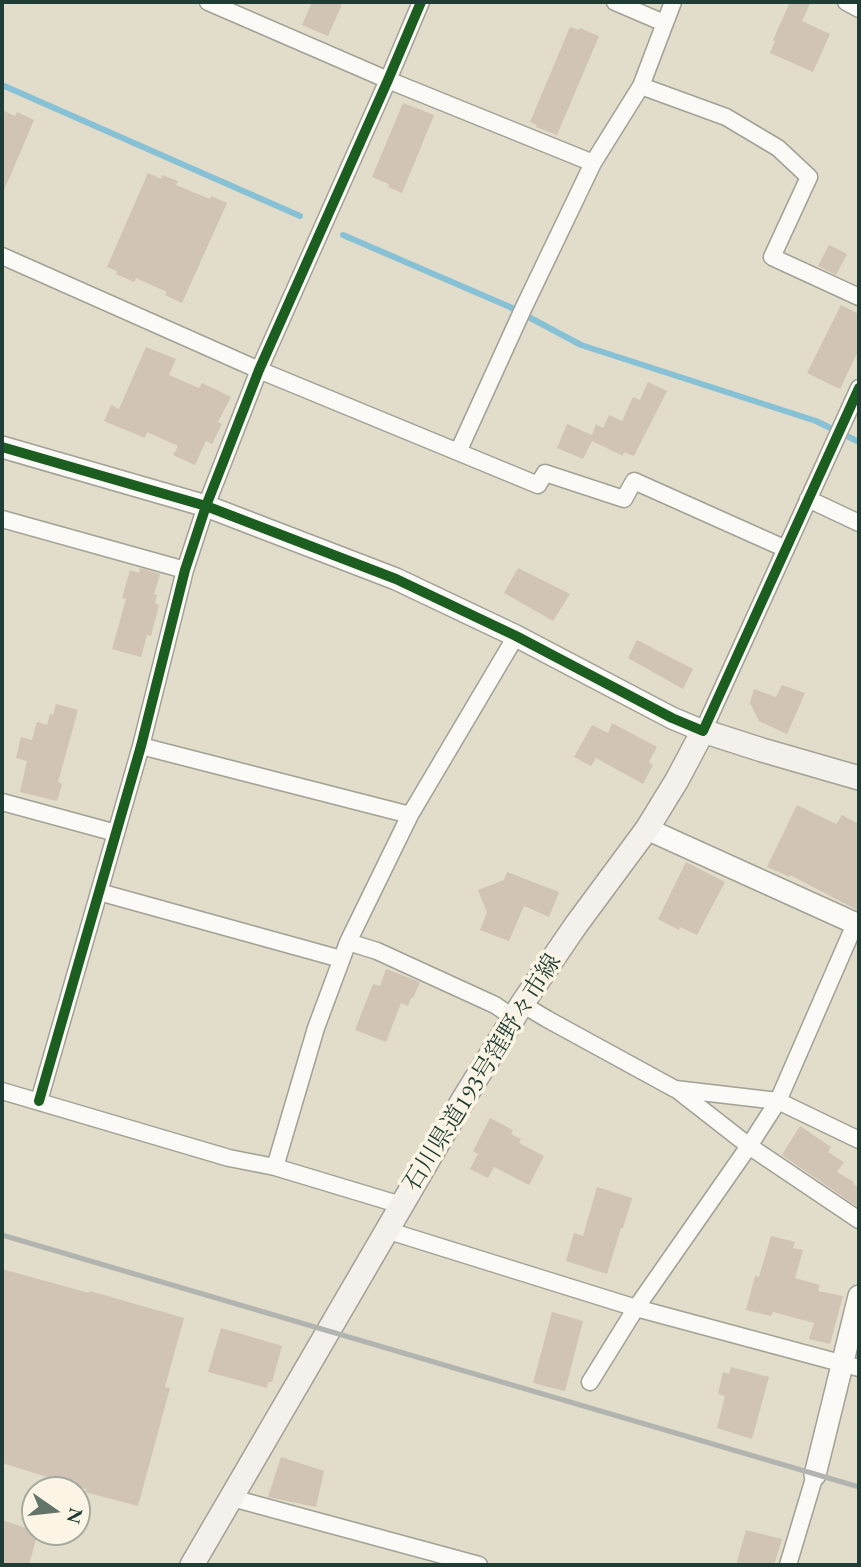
<!DOCTYPE html>
<html>
<head>
<meta charset="utf-8">
<style>
	body { margin:0 }
	#map { position:relative; width:861px; height:1567px; overflow:hidden; background:#e2dcca; font-family:"EB Garamond",serif }
	canvas { display:block }
	.frame { position:absolute; inset:0; border:4px solid #1f3d34; pointer-events:none }
	.north { position:absolute; left:21px; top:1476px; width:70px; height:70px; box-sizing:border-box; background:#fcf5e5; border:2px solid #a4ab9e; border-radius:50%; rotate:104deg; font-size:19px; font-weight:700; line-height:28px; text-align:center; color:#1f3d34 }
	.north::after { content:''; display:block; margin:auto; width:24px; height:32px; background:#637568; clip-path:polygon(50% 0,100% 100%,50% 72%,0 100%) }
</style>
</head>
<body>
<div id="map">
<canvas width="861" height="1567"></canvas>
<div class="frame"></div>
<div class="north">N</div>
</div>
<script>
const g = document.querySelector('canvas').getContext('2d');
g.lineJoin = 'round';
const toPath = rows => new Path2D(rows.map(r => 'M' + r).join(''));
function strokePath(path, color, width, dash) { g.strokeStyle = color; g.lineWidth = width; g.lineCap = dash ? 'butt' : 'round'; g.setLineDash(dash || []); g.stroke(path); }
function paint(path, color) { g.fillStyle = color; g.fill(path, 'evenodd'); }
function label(font, color, halo, rows, align = 'center') {
  g.font = font + ' "EB Garamond","Noto Serif JP",serif'; g.lineWidth = 7; g.setLineDash([]); g.textBaseline = 'middle'; g.strokeStyle = halo; g.fillStyle = color; for (const [text, x, y, turn = 0] of rows) {
    g.save(); g.translate(x, y); g.rotate((+turn || 0) * Math.PI / 180); g.textAlign = isNaN(turn) ? turn : align; if (halo) g.strokeText(text, 0, 0); g.fillText(text, 0, 0); g.restore();
  }
}
const stream = toPath([
	[2,85,300,216],
	[343,235,510,307,581,345,816,421,859,442]
]);
const building = toPath([
	[312,2,343,2,328,36,302,25],
	[790,2,811,2,802,21,830,34,813,72,770,53,775,41,773,40],
	[570,27,578,30,580,28,599,36,557,135,536,127,537,125,530,122],
	[403,103,434,115,402,193,388,187,389,184,372,177],
	[2,110,15,116,17,112,34,120,2,195],
	[148,173,161,179,162,175,178,181,176,185,210,199,211,196,227,203,182,303,165,295,167,292,136,278,134,282,116,274,117,271,107,267],
	[829,245,847,254,836,275,818,266],
	[841,305,859,314,859,349,840,389,807,373],
	[146,347,176,359,169,375,199,388,202,383,231,397,218,422,222,424,212,444,206,441,195,465,173,455,178,446,147,432,145,438,104,421,111,405,119,409],
	[648,382,667,391,634,456,624,452,623,456,592,441,583,459,557,448,567,424,592,435,596,424,603,428,609,415,622,421,633,397,640,400],
	[140,568,160,574,154,594,157,595,155,603,159,605,151,636,147,635,141,657,112,649,126,599,122,598,130,570,139,573],
	[518,568,570,594,553,621,504,593],
	[637,640,693,669,683,689,628,658],
	[782,685,805,693,787,734,759,721,750,703,754,689,776,697],
	[56,704,78,710,58,782,62,784,57,801,20,792,27,761,16,758,21,737,32,740,37,722,47,725,50,714,53,715],
	[612,723,657,747,649,762,653,765,643,784,596,758,591,766,574,757,592,725,608,733],
	[797,805,836,824,842,815,859,824,859,911,790,875,790,877,767,867],
	[686,862,725,882,697,935,680,927,679,930,658,919],
	[507,872,559,892,549,917,524,906,509,941,480,930,487,912,478,890,504,880],
	[386,969,420,982,413,998,411,998,408,1006,401,1003,386,1042,355,1030,373,984,380,986],
	[490,1118,513,1130,511,1134,521,1139,519,1143,544,1156,529,1185,494,1167,488,1178,470,1169,478,1154,473,1151],
	[800,1126,831,1147,828,1152,844,1162,837,1172,854,1182,853,1184,859,1188,859,1208,782,1155],
	[597,1187,632,1198,623,1228,621,1228,607,1274,566,1261,574,1233,583,1236],
	[771,1236,795,1242,793,1248,803,1250,795,1278,820,1285,818,1291,843,1296,830,1344,809,1339,814,1323,773,1312,771,1316,746,1310,755,1276,759,1277],
	[2,1269,89,1293,90,1291,184,1318,165,1387,170,1388,138,1506,85,1492,86,1489,2,1463],
	[552,1312,583,1321,565,1391,533,1383],
	[221,1328,282,1346,272,1382,268,1382,267,1388,208,1372],
	[731,1367,769,1377,752,1439,717,1428,725,1396,718,1394,723,1372,729,1374],
	[281,1457,324,1471,316,1507,268,1497],
	[2,1520,38,1532,29,1565,2,1565],
	[746,1530,782,1539,774,1565,736,1565]
]);
const minor = toPath([
	[208,2,388,80,593,163],
	[615,2,664,23],
	[846,2,859,9],
	[641,86,726,117,778,148,809,177,772,257,859,297],
	[2,256,259,370,458,452,524,307,593,163,641,86,673,2],
	[458,452,538,485,545,473,624,499,634,481,786,549],
	[808,499,859,523],
	[2,519,185,570],
	[703,731,859,388],
	[141,746,410,815],
	[2,802,116,833],
	[99,892,341,959],
	[348,942,410,815,516,636],
	[522,1004,547,1019,675,1089,778,1101,859,1140],
	[676,1089,749,1146,859,1220],
	[2,1091,229,1158,275,1167,401,1205],
	[39,1101,141,746,185,570,206,506,259,370,388,80,421,2],
	[275,1167,316,1028,348,942,377,951,495,1005,514,1018],
	[386,1230,636,1308,859,1368],
	[590,1382,636,1308,749,1146,778,1101,855,924],
	[232,1498,479,1565],
	[788,1565,815,1475]
]);
const tertiary = toPath([
	[2,447,206,506,396,579,516,636,672,718,703,731],
	[647,829,859,925],
	[815,1475,859,1296]
]);
const secondary = toPath([
	[192,1565,463,1100,522,1004,576,925,647,829,677,780,703,731,762,750,859,778]
]);
const rail = toPath([
	[2,1235,859,1487]
]);
const cycleway = toPath([
	[2,447,206,506,396,579,516,636,672,718,703,731,859,388],
	[39,1101,141,746,185,570,206,506,259,370,388,80,421,2]
]);
const streetNames = [
	["石川県道193号窪野々市線",483,1073,-58]
];
strokePath(stream, '#86c1d6', 6);
paint(building, '#d1c4b5');
strokePath(minor, '#a1a196', 19);
strokePath(tertiary, '#a1a196', 24);
strokePath(secondary, '#a1a196', 26);
strokePath(minor, '#fbfaf7', 16);
strokePath(tertiary, '#fbfaf7', 21);
strokePath(secondary, '#f4f1ec', 23);
strokePath(rail, '#b2b4b0', 5);
strokePath(cycleway, '#1b5e20', 10);
label('24px', '#1f3d34', '#fcf5e5', streetNames);
</script>
</body>
</html>
